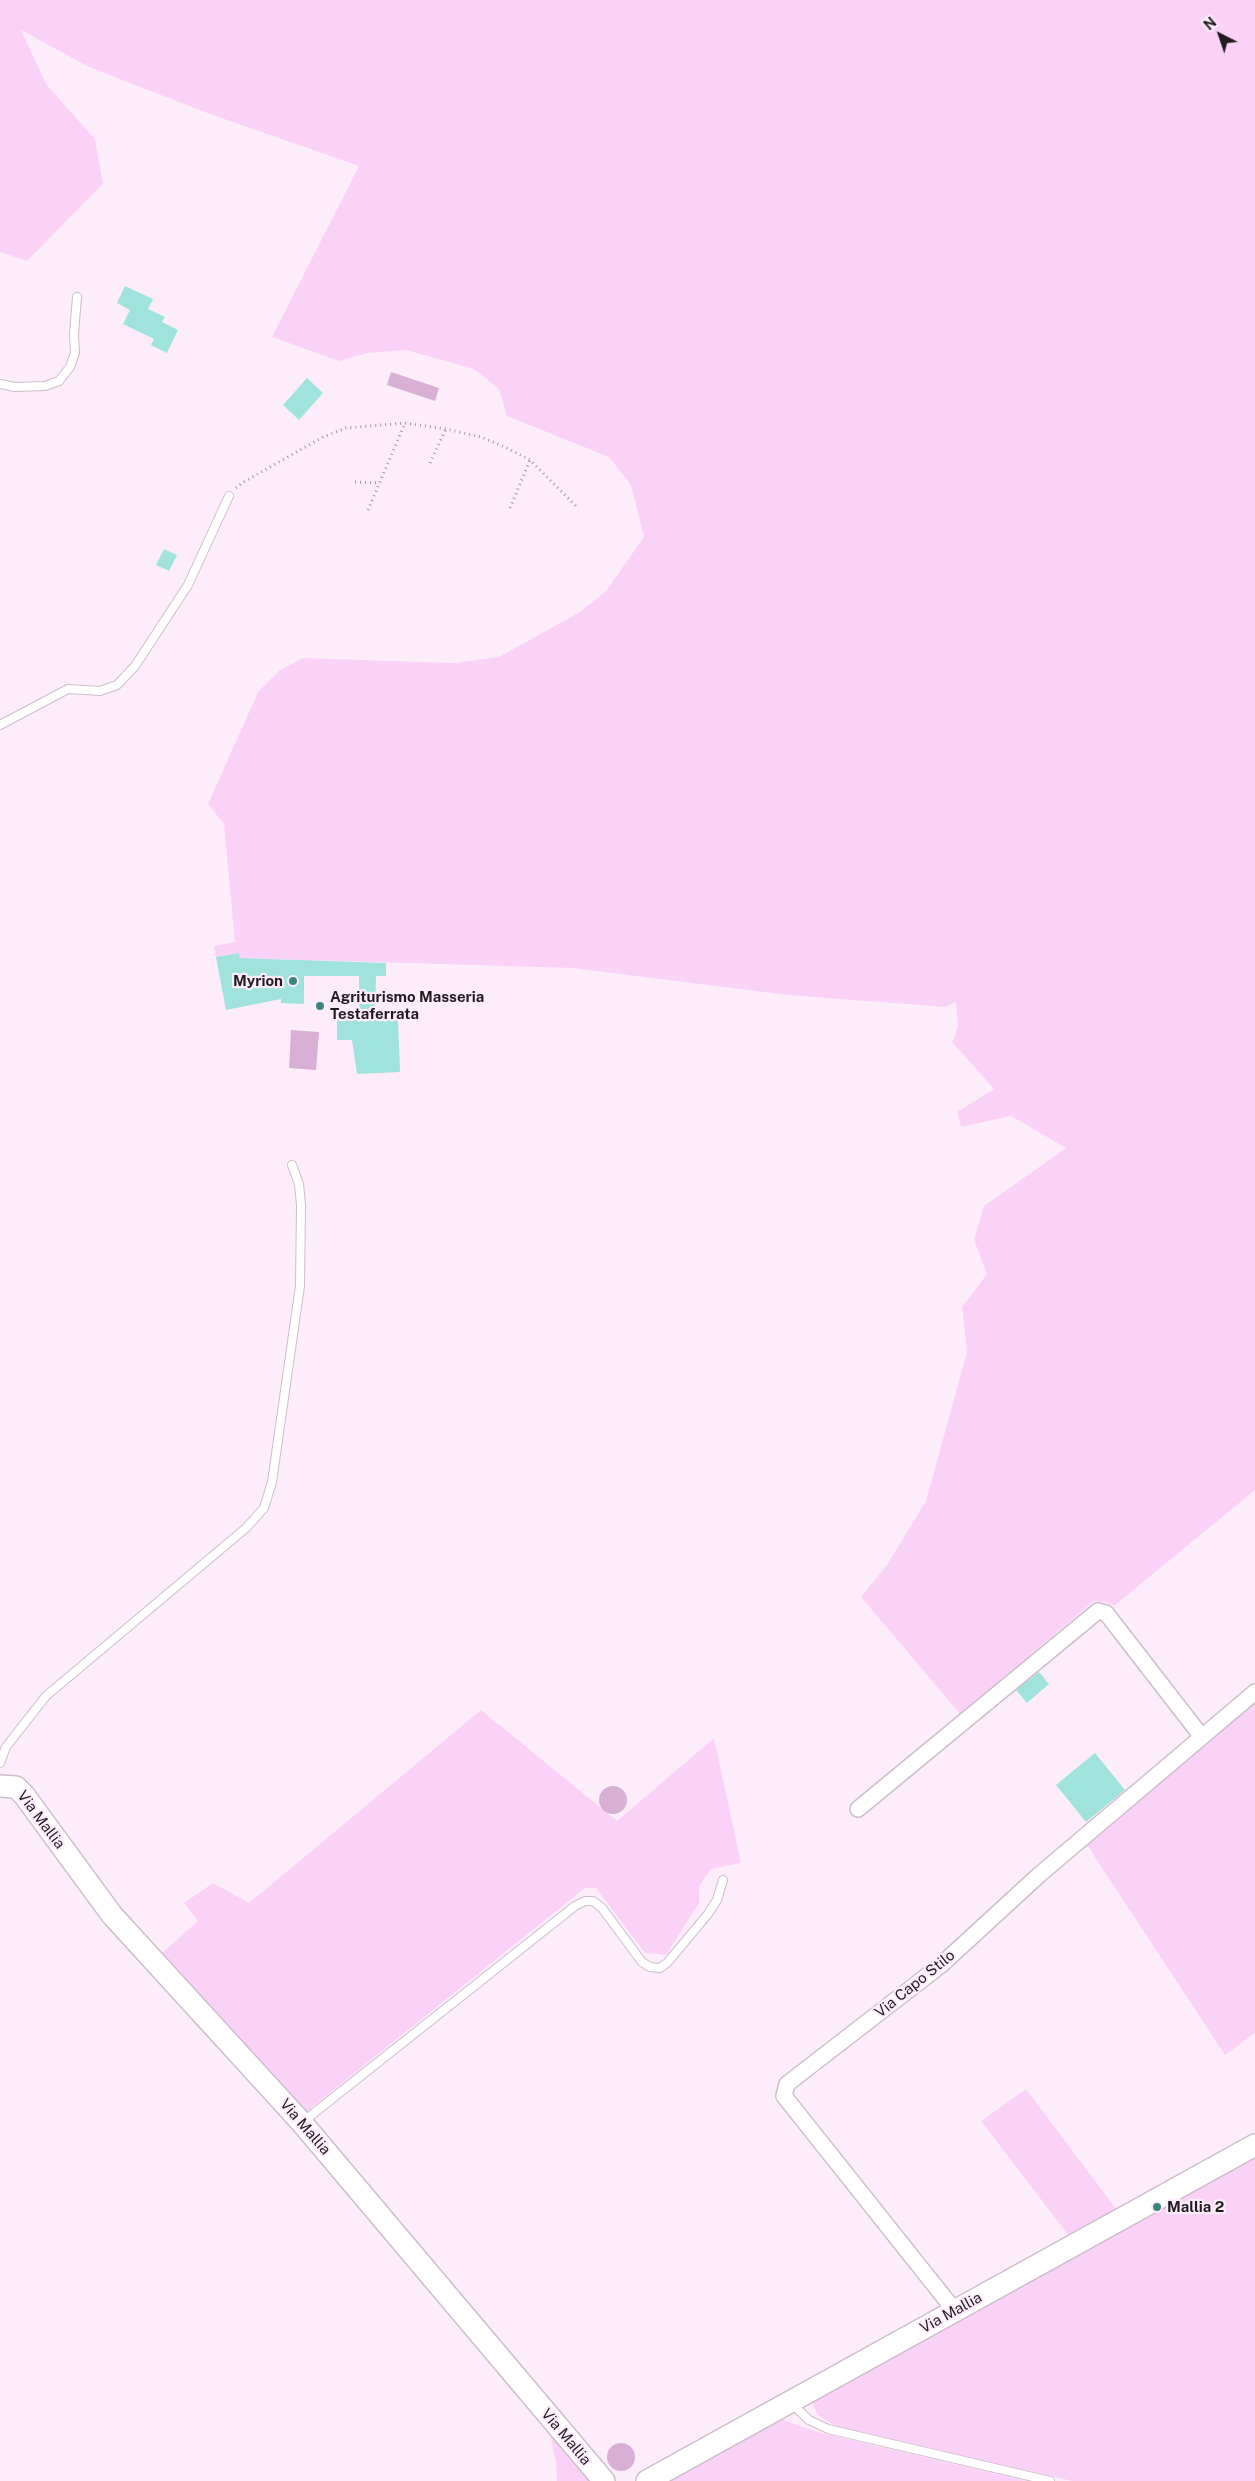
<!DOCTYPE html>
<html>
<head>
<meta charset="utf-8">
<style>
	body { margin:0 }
	#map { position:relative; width:1255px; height:2481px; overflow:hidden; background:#fdedfb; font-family:"Public Sans",sans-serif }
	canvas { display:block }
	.north { position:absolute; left:1195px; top:10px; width:50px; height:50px; -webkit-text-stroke:4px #fdedfb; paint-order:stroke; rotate:319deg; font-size:14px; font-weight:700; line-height:20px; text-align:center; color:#221c21 }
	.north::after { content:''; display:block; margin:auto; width:18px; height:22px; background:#221c21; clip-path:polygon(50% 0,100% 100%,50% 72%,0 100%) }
</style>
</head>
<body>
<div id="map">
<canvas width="1255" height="2481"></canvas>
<div class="north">N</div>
</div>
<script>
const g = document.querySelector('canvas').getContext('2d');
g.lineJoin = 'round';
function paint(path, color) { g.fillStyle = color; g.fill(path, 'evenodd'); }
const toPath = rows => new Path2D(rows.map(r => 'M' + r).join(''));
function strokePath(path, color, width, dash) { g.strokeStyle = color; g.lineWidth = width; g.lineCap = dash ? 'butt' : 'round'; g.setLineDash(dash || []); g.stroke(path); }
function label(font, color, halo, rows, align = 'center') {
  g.font = font + ' "Public Sans",sans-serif'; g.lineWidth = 4.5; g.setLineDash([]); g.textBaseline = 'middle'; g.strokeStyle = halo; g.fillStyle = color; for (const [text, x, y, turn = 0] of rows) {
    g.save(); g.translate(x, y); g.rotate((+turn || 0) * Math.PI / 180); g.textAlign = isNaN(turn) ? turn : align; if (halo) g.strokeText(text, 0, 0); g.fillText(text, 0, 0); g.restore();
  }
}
const green = toPath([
	[0,0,1255,0,1255,1490,1114,1606,1105,1602,1094,1601,960,1714,861,1597,887,1565,926,1501,967,1352,962,1307,987,1274,974,1240,984,1206,1066,1148,1011,1116,961,1127,957,1112,994,1089,952,1042,958,1027,956,1002,945,1007,788,995,572,968,240,958,239,953,216,957,214,946,235,942,224,824,208,804,258,692,280,670,303,658,455,663,499,657,580,612,606,591,644,537,631,485,609,457,507,416,499,389,474,369,406,350,368,353,339,361,272,337,359,166,210,114,89,67,21,30,46,84,95,139,103,184,27,261,0,252],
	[1255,1699,1255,2033,1225,2055,1087,1845,1157,1783,1188,1760],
	[481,1710,617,1821,714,1738,741,1863,711,1869,699,1886,699,1903,666,1955,645,1953,596,1888,585,1888,306,2112,161,1954,198,1921,184,1903,213,1883,249,1903],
	[1026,2089,1117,2210,1069,2236,981,2121],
	[1255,2154,1255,2481,1072,2481,835,2426,818,2415,813,2405,815,2396],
	[780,2419,821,2433,1026,2481,665,2481],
	[549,2430,591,2481,557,2481,556,2462]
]);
const water = toPath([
	[391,372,439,388,435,401,387,385],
	[291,1030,319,1032,316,1070,289,1068],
	'599 1800a14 14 0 1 1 28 0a14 14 0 1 1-28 0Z',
	'607 2457a14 14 0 1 1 28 0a14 14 0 1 1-28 0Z'
]);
const building = toPath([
	[125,286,153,299,148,309,165,317,162,322,178,330,167,353,151,345,154,339,123,324,130,310,117,303],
	[307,378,323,393,299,420,283,405],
	[164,549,177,555,169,571,156,565],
	[239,953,240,958,386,963,386,976,376,976,375,1018,398,1018,400,1072,357,1074,352,1040,337,1040,337,1020,359,1019,359,976,304,976,304,1004,281,1003,281,999,226,1010,216,957],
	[1039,1672,1049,1684,1027,1703,1016,1690],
	[1095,1753,1125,1790,1086,1822,1056,1785]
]);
const path = toPath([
	[430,463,446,429],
	[355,482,379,483],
	[236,488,242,483,323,437,346,428,405,423,446,429,481,437,505,447,530,460,576,506],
	[510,508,530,460],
	[368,510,405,423]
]);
const lane = toPath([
	[0,384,15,387,45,386,59,381,70,367,75,353,74,334,77,297],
	[0,725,68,689,100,691,117,685,135,666,188,585,229,496],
	[0,1763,6,1747,46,1696,246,1528,264,1508,272,1482,300,1286,301,1205,299,1184,292,1165],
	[304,2121,575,1906,585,1901,593,1901,602,1908,642,1962,650,1967,660,1968,667,1963,708,1914,717,1900,723,1880],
	[791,2403,809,2420,828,2429,1050,2481]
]);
const street = toPath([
	[858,1809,1098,1611,1106,1613,1202,1737],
	[955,2311,784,2096,787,2084,941,1965,1039,1875,1255,1692]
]);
const secondary = toPath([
	[0,1786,16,1787,24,1795,112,1915,302,2123,604,2481],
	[647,2481,1255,2145]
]);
const markers = [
	[293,981,5,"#3d847e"],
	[320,1006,5,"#3d847e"],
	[1157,2207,5,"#3d847e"]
];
const poiNames = [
	["Myrion",283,981,"right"],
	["Agriturismo Masseria",330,997],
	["Testaferrata",330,1014],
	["Mallia 2",1167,2207]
];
const streetNames = [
	["Via Mallia",41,1820,53],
	["Via Capo Stilo",915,1984,-39],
	["Via Mallia",305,2127,49],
	["Via Mallia",951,2313,-29],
	["Via Mallia",566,2437,50]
];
paint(green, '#fbd2f7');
paint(water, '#d8afd5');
paint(building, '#9fe3dc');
strokePath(lane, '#cdbecb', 10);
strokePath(street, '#cdbecb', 18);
strokePath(secondary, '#cdbecb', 24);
strokePath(path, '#a498a3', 3, [1, 4]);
strokePath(lane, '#fff', 8);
strokePath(street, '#fff', 15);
strokePath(secondary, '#fff', 21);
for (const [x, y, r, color] of markers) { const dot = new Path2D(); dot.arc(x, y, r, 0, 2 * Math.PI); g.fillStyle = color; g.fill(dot); strokePath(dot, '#fdedfb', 2); }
label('bold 15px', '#221c21', '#fdedfb', poiNames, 'left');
label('15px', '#221c21', '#fdedfb', streetNames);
</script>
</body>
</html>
